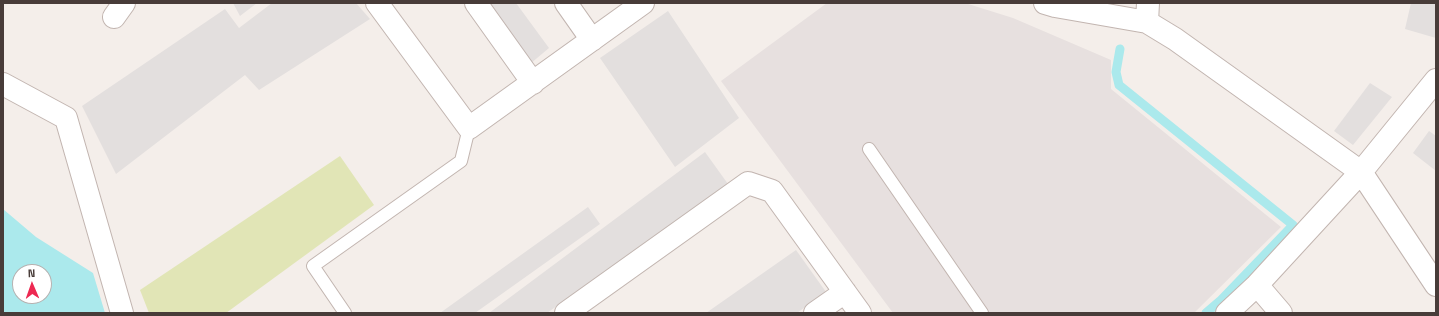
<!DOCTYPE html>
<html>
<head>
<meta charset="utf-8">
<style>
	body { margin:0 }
	#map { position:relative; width:1439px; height:316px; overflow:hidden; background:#f4eeea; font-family:"Space Grotesk",sans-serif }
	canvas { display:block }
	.frame { position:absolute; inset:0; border:4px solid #483c39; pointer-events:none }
	.north { position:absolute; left:12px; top:264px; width:40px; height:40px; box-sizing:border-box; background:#fff; border:1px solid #b6b1b0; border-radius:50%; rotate:358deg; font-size:11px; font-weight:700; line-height:16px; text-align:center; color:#483c39 }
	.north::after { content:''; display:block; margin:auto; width:14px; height:18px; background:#ed2952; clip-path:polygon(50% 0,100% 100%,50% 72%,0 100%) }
</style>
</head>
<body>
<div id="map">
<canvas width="1439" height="316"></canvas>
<div class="frame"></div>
<div class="north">N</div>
</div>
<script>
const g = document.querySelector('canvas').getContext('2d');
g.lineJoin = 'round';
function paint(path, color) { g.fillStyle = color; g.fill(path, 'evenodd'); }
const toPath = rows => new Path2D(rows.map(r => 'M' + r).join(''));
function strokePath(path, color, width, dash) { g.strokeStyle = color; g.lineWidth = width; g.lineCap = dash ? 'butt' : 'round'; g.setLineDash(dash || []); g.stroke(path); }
const industrial = toPath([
	[827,3,965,3,1013,18,1111,60,1111,89,1281,227,1194,313,893,313,721,81]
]);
const green = toPath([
	[340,156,374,205,226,313,149,313,140,290]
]);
const parking = toPath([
	[233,3,257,3,240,16],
	[272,3,356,3,370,19,259,90,245,75,116,174,82,106,225,9,239,28],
	[493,3,516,3,549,48,530,64,486,7],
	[1411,3,1436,3,1436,38,1405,29],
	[668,11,739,118,675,167,600,58],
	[1370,83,1392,97,1353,145,1334,131],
	[1429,131,1436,136,1436,171,1413,153],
	[705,152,728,184,547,313,489,313],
	[588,207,600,224,475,313,440,313],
	[796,250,826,292,797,313,706,313]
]);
const water = toPath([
	[3,209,36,237,93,273,105,313,3,313],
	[20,272,44,272,44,296,20,296]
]);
const stream = toPath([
	[1120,49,1116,72,1119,85,1293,225,1220,301,1206,313]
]);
const service = toPath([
	[869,149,982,313],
	[345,313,313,266,461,161,469,128]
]);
const minor = toPath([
	[377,3,469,128,643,3],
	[476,3,533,83],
	[566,3,592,40],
	[1045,3,1055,6,1147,22,1175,39,1361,172,1436,285],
	[114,17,124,3],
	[1147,22,1148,3],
	[3,84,66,118,122,313],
	[1257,285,1281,313],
	[566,313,748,183,772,191,860,313],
	[815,313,845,292],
	[1227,313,1257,285,1361,172,1436,80]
]);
paint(industrial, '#e7e0df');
paint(green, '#e1e5b6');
paint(parking, '#e3dfde');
paint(water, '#abe9ec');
strokePath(stream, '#abe9ec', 9);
strokePath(service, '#c2b5b0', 14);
strokePath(minor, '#c2b5b0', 24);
strokePath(service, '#fff', 12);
strokePath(minor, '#fff', 22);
</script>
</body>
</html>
